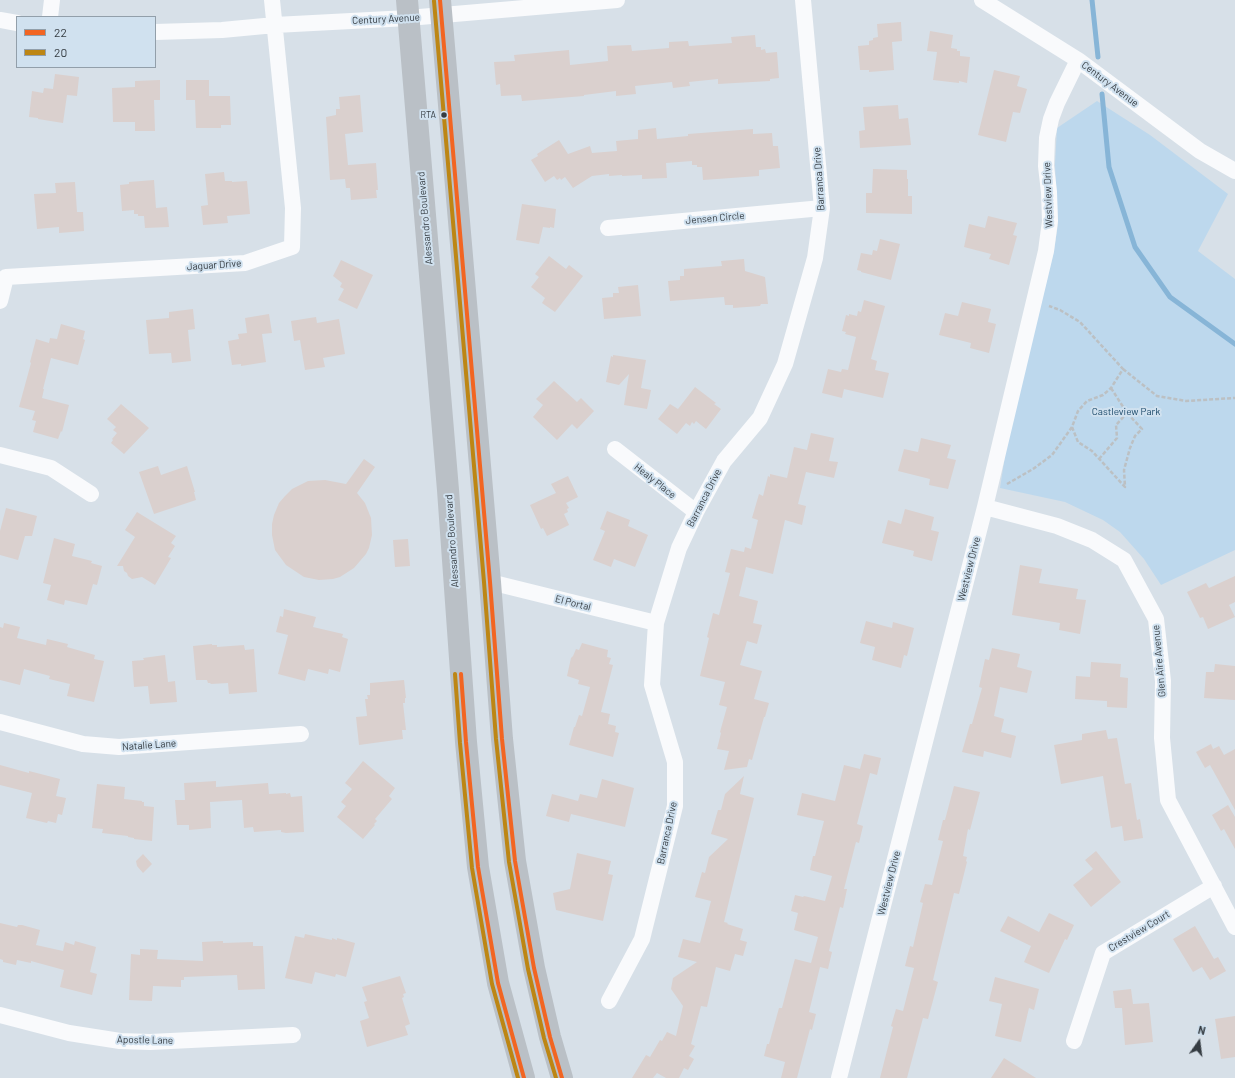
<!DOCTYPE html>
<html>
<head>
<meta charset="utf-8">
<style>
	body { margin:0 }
	#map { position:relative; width:1235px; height:1078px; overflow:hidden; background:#d7e0e8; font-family:Barlow,sans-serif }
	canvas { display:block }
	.legend { position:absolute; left:16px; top:16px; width:140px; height:52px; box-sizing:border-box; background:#d0e1ef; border:1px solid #929faa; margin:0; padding:5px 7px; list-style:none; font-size:12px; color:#353c42 }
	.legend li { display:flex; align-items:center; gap:8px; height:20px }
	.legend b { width:20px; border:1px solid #929faa }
	.north { position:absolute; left:1179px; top:1022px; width:40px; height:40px; -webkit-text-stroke:3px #d0e1ef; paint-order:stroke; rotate:14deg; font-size:11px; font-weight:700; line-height:16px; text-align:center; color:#353c42 }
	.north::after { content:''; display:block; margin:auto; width:14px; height:18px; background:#353c42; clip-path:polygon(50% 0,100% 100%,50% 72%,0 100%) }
</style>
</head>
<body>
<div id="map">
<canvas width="1235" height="1078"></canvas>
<ul class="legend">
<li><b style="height:5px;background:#f26522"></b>22</li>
<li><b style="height:5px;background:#bd8614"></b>20</li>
</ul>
<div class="north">N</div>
</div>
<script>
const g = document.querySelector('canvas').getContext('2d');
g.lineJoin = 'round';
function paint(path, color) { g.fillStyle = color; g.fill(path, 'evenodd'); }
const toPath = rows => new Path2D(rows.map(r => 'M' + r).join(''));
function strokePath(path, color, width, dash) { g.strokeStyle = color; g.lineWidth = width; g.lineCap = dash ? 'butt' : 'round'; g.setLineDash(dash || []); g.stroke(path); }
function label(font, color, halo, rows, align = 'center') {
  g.font = font + ' Barlow,sans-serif'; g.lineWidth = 4; g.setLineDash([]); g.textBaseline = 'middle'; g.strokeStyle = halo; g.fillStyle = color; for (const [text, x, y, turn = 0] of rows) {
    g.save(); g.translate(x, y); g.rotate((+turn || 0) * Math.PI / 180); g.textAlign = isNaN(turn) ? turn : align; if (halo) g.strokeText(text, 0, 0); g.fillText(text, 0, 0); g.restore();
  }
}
const green = toPath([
	[1097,101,1150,135,1228,194,1198,251,1235,279,1235,550,1161,585,1144,559,1120,532,1103,520,1065,502,1000,488,1007,443,1054,251,1058,224,1055,164,1057,128]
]);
const stream = toPath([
	[1092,0,1098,57],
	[1102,94,1109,167,1135,247,1170,297,1235,344]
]);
const building = toPath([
	[901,22,902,41,892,42,894,70,869,72,869,70,860,70,858,46,869,45,869,41,873,40,873,38,878,37,877,24],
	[930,31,953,35,951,48,957,49,957,51,960,51,960,56,970,57,967,83,959,81,959,83,933,80,937,52,927,51],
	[755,35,756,47,761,47,761,50,765,49,766,53,777,52,779,78,770,79,770,81,718,84,718,79,689,82,690,86,673,88,672,82,635,86,636,94,616,96,616,91,584,95,584,96,522,101,521,95,501,96,500,84,496,85,494,62,515,61,514,55,569,50,570,65,608,61,607,46,631,45,632,51,669,48,669,42,688,41,689,46,732,43,731,37],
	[994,70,1020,76,1017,86,1027,89,1020,113,1013,112,1006,142,978,135],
	[55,74,79,77,77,96,67,95,63,123,38,119,38,118,29,117,32,91,43,93,44,88,53,89],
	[160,80,160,100,154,100,155,131,135,131,135,122,113,122,112,88,135,87,135,81],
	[186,80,209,80,209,96,230,96,231,125,221,125,221,128,196,128,195,100,186,100],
	[360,95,363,132,345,134,348,165,376,163,378,190,376,190,377,198,351,200,350,188,346,188,345,179,330,180,326,117,336,115,336,109,340,109,339,97],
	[898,105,899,119,908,118,911,145,860,148,859,131,865,130,863,107],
	[656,128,657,139,688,136,688,134,753,129,753,134,772,133,773,146,778,146,780,168,759,170,759,176,703,180,702,167,697,167,697,165,692,165,692,161,666,163,667,178,642,179,642,175,622,176,622,175,609,176,609,174,592,176,573,188,565,177,561,180,560,178,557,180,554,176,545,182,531,160,538,156,537,154,559,140,568,154,590,146,592,153,617,151,616,141,638,139,638,130],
	[873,169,907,170,907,179,908,179,908,196,912,196,912,214,866,213,866,193,872,193],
	[224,172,225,181,232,181,232,182,247,181,250,214,227,216,228,223,203,225,201,206,208,205,205,174],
	[154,180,156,208,167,207,169,227,145,228,144,216,138,216,138,214,134,214,134,210,122,211,120,185,129,184,129,182],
	[75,182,77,212,83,212,84,231,59,233,59,227,37,229,34,194,56,193,55,183],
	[522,204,556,209,554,228,550,227,550,228,543,227,539,244,516,240],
	[988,216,1017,223,1013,235,1017,236,1009,265,989,259,991,254,964,247,969,224,985,228],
	[880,239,900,244,891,280,861,272,861,271,857,270,861,253,872,255,873,250,877,251],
	[549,256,566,269,569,265,583,276,555,312,542,303,545,298,531,287,539,277,535,274],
	[744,259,745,271,765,277,768,304,761,304,760,306,733,308,733,305,725,305,724,297,670,301,668,281,680,280,680,276,684,276,684,269,722,266,721,261],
	[341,260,373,275,357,309,338,300,344,289,340,287,342,283,333,276],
	[638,285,641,316,604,319,602,298,613,297,613,293,619,293,618,287],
	[864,300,885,306,871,359,877,361,875,370,889,373,883,398,844,389,842,398,822,393,828,369,841,372,842,369,848,370,856,337,845,334,846,332,842,331,846,315,849,316,849,314,857,316,858,311,861,312],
	[962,302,991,309,988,322,996,324,989,353,970,348,971,343,939,335,945,313,958,316],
	[193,309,195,329,188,330,191,361,172,363,171,353,149,354,146,320,169,318,169,312],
	[269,314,272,333,262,334,266,362,241,366,241,364,232,365,228,341,239,339,238,334,247,333,245,318],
	[316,317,317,323,339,319,345,354,323,358,325,367,305,370,300,340,294,341,291,321],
	[61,324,85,331,83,339,85,340,78,365,51,358,43,389,44,389,42,398,69,405,62,432,61,431,58,439,33,432,36,421,32,420,35,411,19,407,31,363,30,362,36,339,49,343,50,338,57,339],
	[613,355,646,360,641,388,651,390,647,409,624,405,629,374,619,385,606,382,611,356,613,357],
	[554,381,577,402,581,398,594,411,577,429,572,424,557,440,533,417,543,405,536,399],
	[695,387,716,403,714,404,721,409,706,429,696,421,694,424,692,422,690,426,686,423,677,434,658,419,670,404,678,409],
	[121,404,149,428,124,454,111,443,113,440,112,439,117,433,113,430,116,427,107,419],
	[811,433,834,438,829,461,838,462,834,478,806,472,798,504,806,506,802,525,785,520,773,574,746,567,739,596,758,601,753,623,762,625,757,644,747,641,740,665,762,671,754,699,769,703,765,717,764,717,752,760,749,759,747,767,724,770,729,751,717,749,721,733,720,732,727,707,719,705,725,682,700,676,709,638,707,637,713,613,719,615,730,573,725,572,731,549,744,552,745,547,751,549,758,520,752,518,759,494,763,496,768,476,770,477,770,474,787,478,794,447,807,450],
	[921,438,951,445,947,458,956,460,948,489,929,485,930,479,898,471,904,449,918,452],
	[364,459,375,467,357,493,365,503,371,518,372,535,369,548,366,554,354,568,340,577,333,579,319,580,304,577,286,565,275,550,272,535,272,524,274,515,279,503,285,496,292,489,308,481,325,480,346,484],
	[158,466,161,475,187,466,195,492,194,492,196,500,154,514,139,472],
	[568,476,578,497,566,503,569,508,567,509,568,512,564,514,569,525,547,536,543,528,541,529,530,505,556,493,551,484],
	[6,508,37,516,32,536,25,536,18,560,0,555,0,531],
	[905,509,934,517,931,530,939,532,932,561,913,556,914,551,882,543,888,520,901,524],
	[607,511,630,520,628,526,648,535,635,567,614,559,611,567,593,560,605,531,600,529],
	[137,512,176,536,171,543,175,546,168,557,171,558,155,585,142,577,132,579,128,576,127,573,124,571,123,566,117,566,135,537,125,530],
	[54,538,75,544,72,556,92,561,91,563,102,566,97,585,93,584,87,605,65,600,64,605,47,600,51,585,43,583],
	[408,539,410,566,395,567,393,540],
	[1020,565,1042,569,1039,583,1078,589,1076,599,1086,600,1080,634,1059,630,1060,623,1012,615],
	[1235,576,1235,602,1229,605,1235,617,1208,629,1203,617,1200,618,1187,592,1206,583,1209,588],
	[284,609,316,617,313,627,343,634,342,637,348,639,340,672,329,669,328,674,308,669,305,681,278,674,288,635,276,632,280,616,283,617],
	[866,621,892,628,893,622,914,628,907,656,904,655,901,668,872,660,875,647,860,643],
	[4,623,20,627,17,638,46,645,47,639,68,644,67,647,95,655,94,659,104,661,94,702,67,696,70,684,49,679,50,676,24,669,20,685,0,680,0,627,3,628],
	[582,643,608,650,607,657,611,658,609,664,613,665,601,712,610,714,608,724,616,726,615,732,619,733,613,757,569,745,574,727,575,727,579,715,582,716,590,687,578,684,579,680,567,676,571,658,573,656,576,649,579,650],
	[212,644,212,645,217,645,217,647,244,645,245,650,254,649,257,692,229,694,228,683,211,684,210,683,208,683,207,680,196,680,193,646],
	[992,648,1020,654,1017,667,1032,671,1027,693,1000,687,994,716,1004,719,1001,732,1016,736,1011,758,984,751,983,757,962,752,970,724,972,724,982,688,979,687,985,659,989,660],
	[165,655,168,682,175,681,177,702,150,704,148,686,134,687,132,661,144,660,143,658],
	[1091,662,1121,664,1120,677,1128,678,1127,708,1107,707,1107,701,1075,699,1076,676,1090,677],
	[1215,664,1235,666,1235,700,1204,698,1206,672,1214,672],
	[404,680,406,698,405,698,405,703,403,703,406,730,402,730,403,739,359,745,356,717,367,716,365,699,368,699,367,695,370,695,370,683],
	[1106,730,1108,739,1117,738,1125,784,1131,783,1137,820,1140,819,1143,838,1124,841,1122,826,1111,828,1103,776,1061,784,1054,745,1082,740,1082,734],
	[1211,744,1213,749,1219,746,1224,755,1235,749,1235,810,1210,765,1205,768,1196,752],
	[864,754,881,758,877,775,870,773,857,824,863,826,859,843,856,842,844,889,847,889,843,908,840,907,829,951,832,952,828,969,820,967,809,1012,816,1014,812,1030,810,1029,797,1078,781,1078,785,1062,764,1056,767,1044,769,1044,779,1008,782,1008,794,962,795,959,811,963,818,937,794,930,798,913,791,911,795,895,803,897,804,896,825,901,832,876,810,870,813,856,815,856,824,821,797,815,802,793,835,801,844,765,860,769],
	[363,761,395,788,389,796,392,799,375,819,377,821,374,824,375,825,363,839,337,817,346,806,341,802,352,789,345,783],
	[0,765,29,773,29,771,60,779,56,796,66,798,62,815,58,814,56,823,48,821,47,823,26,818,32,793,0,785],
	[744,776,740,794,754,798,724,922,728,923,727,924,743,929,740,940,747,942,743,956,735,954,730,971,716,967,707,1007,701,1006,691,1044,695,1046,689,1056,694,1059,688,1070,684,1068,679,1078,666,1078,657,1073,653,1078,632,1078,646,1055,650,1057,660,1040,662,1041,667,1032,676,1036,683,1006,671,989,673,978,697,962,678,957,683,939,700,943,711,901,695,897,702,872,705,873,709,857,728,839,711,834,718,810,721,810,725,794],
	[602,779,634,788,625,827,571,814,569,822,546,816,552,794,578,801,580,794,597,798],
	[216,781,216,787,268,783,269,794,286,793,286,794,290,793,291,797,302,796,304,832,286,833,281,832,281,830,254,832,253,827,244,828,242,800,210,802,211,828,189,830,189,825,177,825,175,800,185,800,184,783],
	[97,784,125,787,124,799,142,801,142,802,144,802,144,806,154,807,152,841,134,839,134,838,128,837,128,836,102,833,103,829,92,828],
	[954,786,980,792,970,830,968,829,963,856,967,857,966,861,967,862,959,894,954,893,933,980,938,982,928,1019,923,1018,907,1078,880,1078,893,1027,891,1026,896,1009,903,1011,914,968,905,966,910,946,913,947,923,903,920,902,925,884,932,885,943,841,938,840,943,820,945,820],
	[1228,805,1235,817,1235,849,1224,829,1221,831,1212,815],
	[1096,851,1121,882,1091,907,1073,885,1093,869,1085,860],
	[577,853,611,861,608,874,613,875,603,921,556,910,553,893,570,889],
	[143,854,152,864,143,873,137,866,136,861],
	[1049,913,1074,925,1067,940,1065,939,1049,973,1024,962,1031,946,1000,931,1008,916,1039,932],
	[0,923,17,927,18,925,22,925,40,930,36,945,63,951,65,942,74,945,75,941,96,947,90,972,97,974,92,995,60,987,64,970,31,961,31,963,17,960,16,965,3,962,3,960,0,959],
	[1195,926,1214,959,1218,957,1226,971,1210,980,1202,967,1193,972,1173,939],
	[305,934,332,940,332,938,337,940,337,938,355,943,346,977,336,974,335,977,315,972,312,984,285,978,295,936,304,938],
	[221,941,223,941,223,943,253,942,253,946,263,946,265,989,238,990,237,975,184,977,184,980,181,980,181,987,153,986,152,1001,129,1000,131,954,140,955,140,949,158,950,157,959,203,961,202,942],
	[400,976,406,993,403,994,404,997,402,998,410,1024,405,1026,408,1035,367,1047,360,1021,369,1018,364,1002,367,1001,362,987],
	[995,977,1039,989,1034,1010,1029,1008,1021,1042,995,1036,1002,1004,989,1001],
	[1131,989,1133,1004,1149,1003,1153,1042,1125,1045,1122,1008,1115,1008,1113,991],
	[1235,1016,1235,1057,1221,1059,1215,1019],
	[1004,1058,1036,1078,991,1078]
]);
const path = toPath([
	[1123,369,1157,396,1186,401,1235,398],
	[1072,427,1078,442,1092,451,1125,487,1124,470,1130,448,1135,436,1142,429,1127,413,1111,388],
	[1099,459,1117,438,1116,425,1127,413],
	[1007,484,1033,469,1052,455,1072,427,1078,411,1087,401,1103,395,1111,388,1123,369,1080,322,1060,310,1049,306]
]);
const street = toPath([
	[982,0,1078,60,1200,151,1235,171],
	[50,17,52,0],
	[0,20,17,23],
	[155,32,222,30,275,25,408,18,617,0],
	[608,228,822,208],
	[0,301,6,277,245,263,292,247,293,208,272,0],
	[615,449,696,512],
	[0,455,51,468,91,494],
	[985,507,1057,526,1092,540,1124,560,1156,619,1163,681,1162,738,1168,800,1235,927],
	[490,582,656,623],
	[0,722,83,744,119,747,301,734],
	[609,1001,642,939,675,806,675,762,652,685,656,623,679,548,696,512,724,461,760,418,785,364,815,258,822,208,803,0],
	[0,1015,69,1033,120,1041,150,1042,293,1035],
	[1074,1041,1103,953,1214,886],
	[839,1078,985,507,1046,251,1050,221,1049,192,1046,166,1047,138,1051,119,1057,103,1078,60]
]);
const primary = toPath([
	[407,0,448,490,466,742,478,867,498,983,524,1078],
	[440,0,490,582,502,739,515,861,534,968,550,1037,562,1078]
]);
const bus1 = toPath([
	[440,0,490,582,502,739,515,861,534,968,550,1037,562,1078],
	[461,674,466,742,478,867,498,983,524,1078]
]);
const bus2 = toPath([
	[434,1,484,582,496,739,509,862,528,969,544,1038,556,1078],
	[455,674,460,743,472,868,492,984,518,1078]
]);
const markers = [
	[444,115,3.5,"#353c42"]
];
const busNames = [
	["RTA",436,115]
];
const streetNames = [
	["Century Avenue",386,19,-3],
	["Century Avenue",1110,84,37],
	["Barranca Drive",819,179,-94],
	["Westview Drive",1048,195,-92],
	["Alessandro Boulevard",425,218,-95],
	["Jensen Circle",715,218,-5],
	["Jaguar Drive",214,265,-4],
	["Healy Place",655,481,38],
	["Barranca Drive",704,498,-63],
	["Alessandro Boulevard",452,541,-94],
	["Westview Drive",969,569,-76],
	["El Portal",573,603,14],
	["Glen Aire Avenue",1159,661,-95],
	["Natalie Lane",149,745,-4],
	["Barranca Drive",667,833,-78],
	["Westview Drive",889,883,-76],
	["Crestview Court",1139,931,-31],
	["Apostle Lane",145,1040,1]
];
const parkNames = [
	["Castleview Park",1126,412]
];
paint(green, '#bdd8ed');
strokePath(stream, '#87b5d7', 5);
paint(building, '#dad0ce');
strokePath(path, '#bcc0c3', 2.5, [4, 2]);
strokePath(street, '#f9fafc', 16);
strokePath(primary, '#bac0c6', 22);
strokePath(bus1, '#f26522', 4);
strokePath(bus2, '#bd8614', 4);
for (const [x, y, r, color] of markers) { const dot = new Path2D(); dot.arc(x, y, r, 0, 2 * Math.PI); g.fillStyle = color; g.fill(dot); strokePath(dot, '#d0e1ef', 1.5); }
label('9px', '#353c42', '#d0e1ef', busNames, 'right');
label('10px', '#353c42', '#d0e1ef', streetNames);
label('10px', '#1b4969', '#d0e1ef', parkNames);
</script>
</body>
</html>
